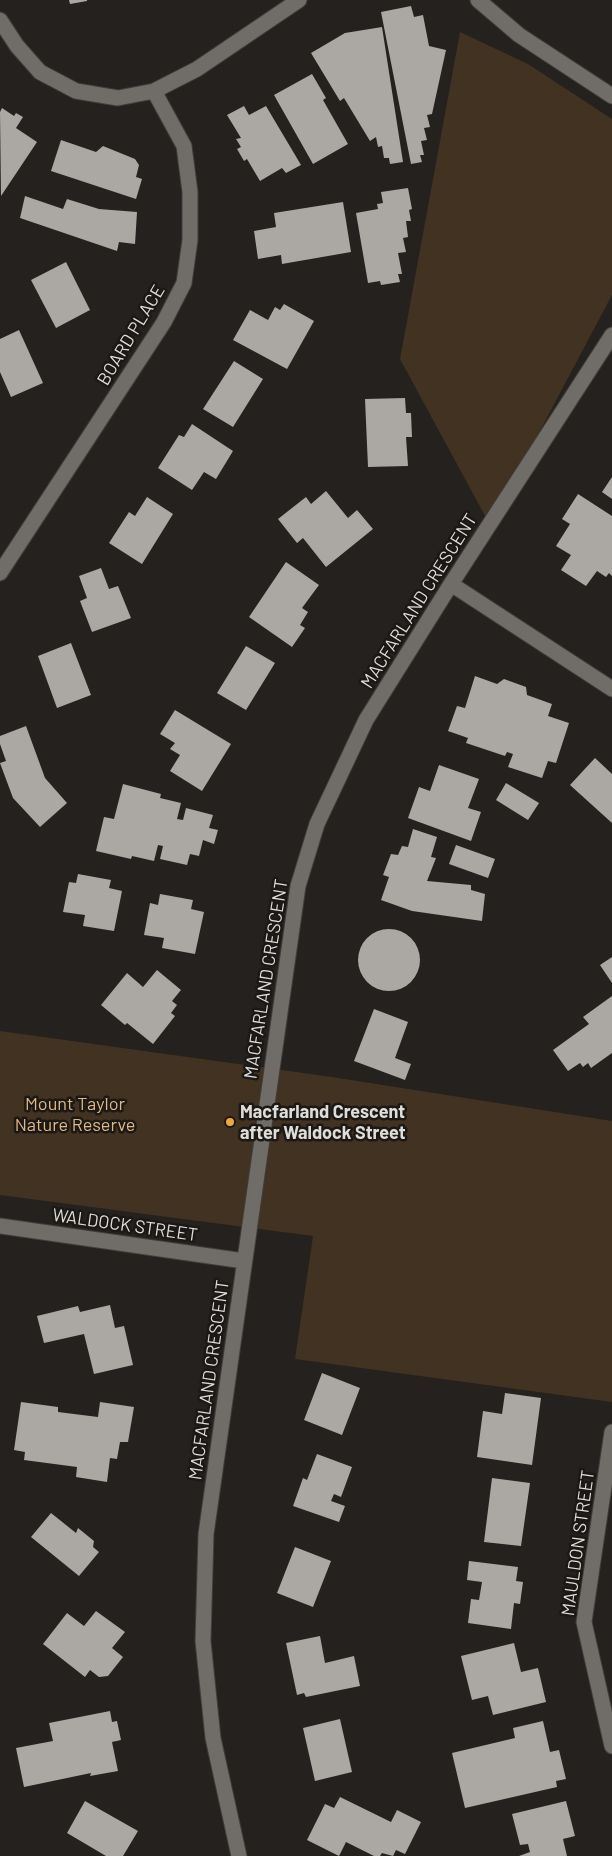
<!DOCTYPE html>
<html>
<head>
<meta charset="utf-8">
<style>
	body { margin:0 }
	canvas { display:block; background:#24211e }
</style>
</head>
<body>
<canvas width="612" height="1856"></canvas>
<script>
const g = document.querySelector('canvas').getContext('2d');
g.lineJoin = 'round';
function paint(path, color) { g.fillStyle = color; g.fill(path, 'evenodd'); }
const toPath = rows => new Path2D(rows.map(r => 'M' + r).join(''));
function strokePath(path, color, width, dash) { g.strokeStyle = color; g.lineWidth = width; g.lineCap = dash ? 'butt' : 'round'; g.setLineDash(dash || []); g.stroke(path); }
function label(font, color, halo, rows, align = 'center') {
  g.font = font + ' Barlow,sans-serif'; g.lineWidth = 5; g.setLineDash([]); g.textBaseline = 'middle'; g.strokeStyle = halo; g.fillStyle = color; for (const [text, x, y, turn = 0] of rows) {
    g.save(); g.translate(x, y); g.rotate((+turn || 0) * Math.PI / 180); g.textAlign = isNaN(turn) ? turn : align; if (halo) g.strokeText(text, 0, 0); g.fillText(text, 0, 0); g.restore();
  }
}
const green = toPath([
	[460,32,528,64,612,119,612,295,490,525,400,359],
	[0,1031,332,1077,612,1121,612,1402,295,1359,313,1236,0,1195]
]);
const building = toPath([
	[69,0,87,0,87,1,70,4],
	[411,6,414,17,423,15,429,46,446,50,432,114,427,115,430,127,424,128,427,140,421,141,424,155,420,155,422,162,411,164,381,12],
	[382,27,403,162,390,164,389,158,384,158,382,146,378,147,376,137,370,141,344,98,340,101,311,53,345,33],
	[312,74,326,98,323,100,348,144,313,164,274,95],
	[244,106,249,115,266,106,301,165,286,173,282,168,260,181,247,159,244,161,237,149,241,147,236,139,241,138,227,115],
	[2,108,14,116,16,113,23,117,16,128,37,142,1,196,0,112],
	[61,140,96,152,103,146,135,159,139,165,136,177,142,179,136,199,51,171],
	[408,188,412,209,409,210,411,221,406,221,408,237,403,238,406,252,398,253,402,274,398,274,400,282,381,285,380,281,368,283,356,213,378,209,377,204,383,203,381,192],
	[25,196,63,209,67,199,99,209,137,212,135,244,119,242,117,251,20,218],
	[343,202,351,252,282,264,281,255,258,259,254,231,276,227,274,213],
	[66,262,90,310,56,328,31,280],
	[284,304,314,321,287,369,233,340,250,310,268,320,275,307,280,310],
	[19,330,43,383,11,397,0,372,0,339],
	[234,361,263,379,233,427,203,409],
	[405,398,406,413,411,413,412,437,406,437,408,466,368,467,365,399],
	[192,424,233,451,216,479,204,472,192,490,158,468,179,435,184,437],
	[612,477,612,499,602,492],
	[326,491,348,518,357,510,373,529,326,567,303,538,297,543,278,519,306,497,311,504],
	[578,494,612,516,612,576,609,573,606,577,597,571,586,586,561,570,571,555,556,546,570,524,562,519],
	[147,497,173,514,142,564,109,543,129,512,135,516],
	[286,562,319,585,302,608,308,612,300,625,305,628,292,647,249,617],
	[101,568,109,589,118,586,131,618,92,632,80,601,87,598,79,576],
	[71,643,91,695,57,708,38,656],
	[246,646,275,663,246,710,217,693],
	[475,676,497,684,504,679,526,687,527,695,552,704,548,716,569,723,556,763,548,761,542,778,508,767,513,754,507,752,505,756,466,743,468,738,448,731,457,706,465,708],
	[175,710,231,744,202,791,170,771,180,755,170,749,175,743,160,734],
	[26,726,45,778,67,803,40,827,13,798,0,763,6,761,0,744,0,736],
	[595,758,612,774,612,823,570,785],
	[439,765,479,779,468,808,481,812,471,841,408,818,419,787,430,791],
	[506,783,539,803,528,820,496,800],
	[123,784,161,794,160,798,181,803,177,819,183,820,186,808,213,815,209,828,218,830,214,844,203,840,199,856,190,854,187,865,160,859,163,846,158,845,154,861,132,856,131,859,96,851,104,817,114,819],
	[413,829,437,837,431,857,436,858,427,881,471,885,471,890,485,894,482,921,412,911,381,900,389,877,383,875,391,854,398,855,402,846,408,847],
	[456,845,495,859,488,878,449,864],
	[78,874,111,880,109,888,122,891,114,931,83,926,85,915,63,912,69,882,76,883],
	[160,894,193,900,191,909,204,912,195,954,162,948,164,938,144,935,150,903,158,905],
	'358 960a31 31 0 1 1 62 0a31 31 0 1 1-62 0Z',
	[612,957,612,983,600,965],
	[157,970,181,990,172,1001,177,1005,171,1013,175,1016,153,1044,127,1023,125,1025,101,1005,127,973,143,987],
	[612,996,612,1053,591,1068,588,1063,583,1067,580,1063,568,1071,553,1050,589,1024,583,1017],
	[374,1009,408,1022,395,1058,411,1064,405,1080,354,1061],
	[110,1305,115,1328,124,1326,133,1365,94,1374,84,1334,44,1343,37,1316,78,1306,80,1312],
	[322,1373,360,1388,342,1435,304,1420],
	[505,1393,541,1398,532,1465,477,1457,483,1411,502,1414],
	[21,1402,58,1407,58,1412,98,1417,100,1402,134,1407,128,1442,120,1442,117,1459,110,1458,107,1482,76,1477,77,1467,24,1460,25,1452,14,1450],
	[317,1454,352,1467,341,1497,334,1494,331,1501,345,1506,339,1522,293,1506,303,1478,307,1480],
	[492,1478,530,1483,521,1546,484,1542],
	[51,1513,76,1533,78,1528,94,1541,93,1547,99,1552,79,1576,31,1537],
	[295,1547,331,1561,313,1607,277,1593],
	[469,1561,518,1567,516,1581,523,1582,520,1604,514,1603,511,1629,468,1623,471,1599,479,1600,482,1582,467,1580],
	[96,1611,125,1632,112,1648,123,1657,108,1676,99,1677,90,1670,85,1677,43,1644,67,1613,84,1626],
	[320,1636,325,1663,354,1656,360,1686,306,1697,304,1693,297,1695,286,1643],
	[514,1643,521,1672,538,1668,546,1702,493,1715,488,1696,472,1700,461,1656],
	[110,1711,112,1722,117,1721,121,1740,112,1742,118,1771,90,1776,91,1773,24,1787,16,1748,53,1741,49,1723],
	[340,1719,352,1772,315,1781,303,1728],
	[543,1721,550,1752,559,1750,566,1779,556,1781,557,1787,465,1808,452,1753,515,1738,513,1728],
	[340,1797,391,1822,397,1810,421,1822,405,1854,396,1850,393,1856,382,1853,380,1856,374,1856,346,1842,339,1856,307,1840,325,1804,334,1808],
	[85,1801,138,1831,123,1856,106,1856,67,1833],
	[566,1801,575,1836,563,1839,567,1856,519,1856,530,1852,528,1844,520,1845,512,1814]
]);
const minor = toPath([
	[478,0,519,35,612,96],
	[0,20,17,46,40,72,76,91,118,98,154,91,197,69,299,0],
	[0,573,164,322,184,283,190,240,190,192,184,146,154,91],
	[451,584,612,689],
	[0,1226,244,1261],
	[612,1432,584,1622,612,1746],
	[239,1856,213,1738,203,1641,206,1534,298,886,317,824,366,720,451,584,612,335]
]);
const markers = [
	[230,1122,5,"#f0a63f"]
];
const streetNames = [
	["BOARD PLACE",131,335,-59],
	["MACFARLAND CRESCENT",419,601,-58],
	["MACFARLAND CRESCENT",266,979,-81],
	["WALDOCK STREET",125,1225,8],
	["MACFARLAND CRESCENT",209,1380,-82],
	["MAULDON STREET",578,1543,-82]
];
const parkNames = [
	["Mount Taylor",75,1104],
	["Nature Reserve",75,1125]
];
const poiNames = [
	["Macfarland Crescent",240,1112],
	["after Waldock Street",240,1133]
];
paint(green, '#413221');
paint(building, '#aba7a3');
strokePath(minor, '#403d3a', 17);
strokePath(minor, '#706c68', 15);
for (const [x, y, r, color] of markers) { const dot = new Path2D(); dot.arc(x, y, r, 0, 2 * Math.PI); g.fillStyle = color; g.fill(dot); strokePath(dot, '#1b1815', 2); }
label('18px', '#dfddda', '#1b1815', streetNames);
label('18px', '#e0b786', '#1b1815', parkNames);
label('bold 18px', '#dfddda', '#1b1815', poiNames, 'left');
</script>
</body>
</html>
